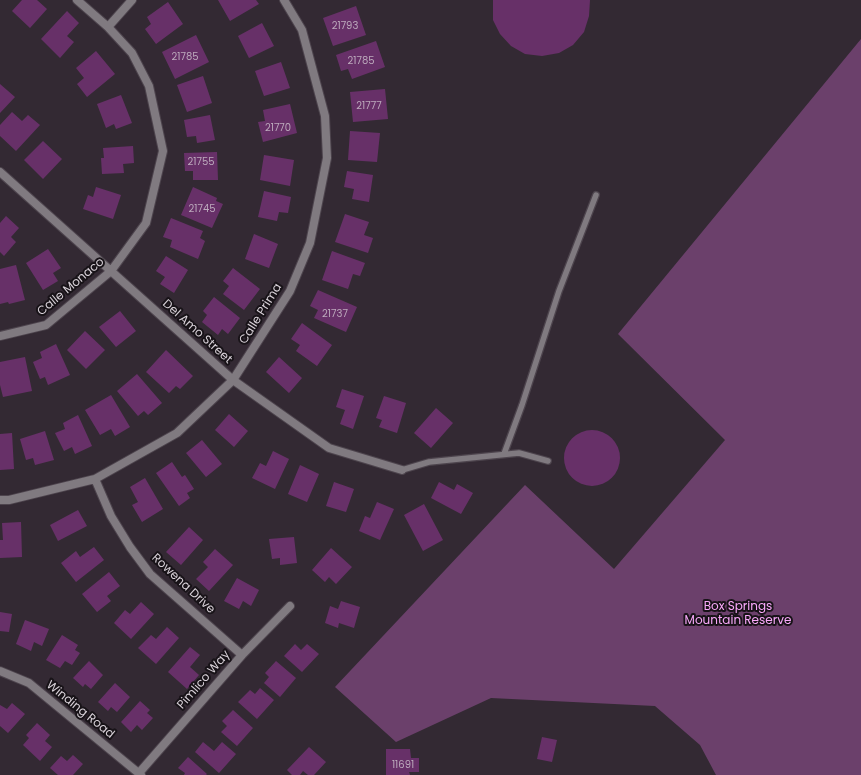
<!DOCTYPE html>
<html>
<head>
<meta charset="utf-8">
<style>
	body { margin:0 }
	canvas { display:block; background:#332933 }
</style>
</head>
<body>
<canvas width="861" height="775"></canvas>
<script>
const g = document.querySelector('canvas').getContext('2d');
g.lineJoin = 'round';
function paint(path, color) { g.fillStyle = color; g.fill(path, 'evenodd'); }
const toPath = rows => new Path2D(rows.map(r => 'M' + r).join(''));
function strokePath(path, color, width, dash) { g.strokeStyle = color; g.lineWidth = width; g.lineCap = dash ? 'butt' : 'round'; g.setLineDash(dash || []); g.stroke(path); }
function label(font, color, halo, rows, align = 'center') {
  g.font = font + ' Poppins,sans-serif'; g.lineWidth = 4; g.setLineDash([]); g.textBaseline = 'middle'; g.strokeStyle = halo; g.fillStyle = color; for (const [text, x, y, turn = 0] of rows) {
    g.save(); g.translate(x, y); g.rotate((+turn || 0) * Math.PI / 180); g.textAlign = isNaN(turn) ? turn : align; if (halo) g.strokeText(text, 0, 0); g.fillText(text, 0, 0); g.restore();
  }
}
const green = toPath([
	[861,39,861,775,716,775,700,745,655,706,491,698,396,742,335,687,525,485,614,569,725,440,618,334]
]);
const building = toPath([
	[22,0,37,0,47,9,30,28,12,11],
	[218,0,256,0,259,4,230,21],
	[493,0,590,0,589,16,584,32,573,45,559,53,542,56,525,54,511,46,500,34,493,20],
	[168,2,183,24,156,44,145,29,151,24,147,17],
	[356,6,366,35,333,46,323,18],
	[67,11,79,23,67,36,74,42,60,58,41,39],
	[262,23,274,46,249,58,238,36],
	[196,35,209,62,175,79,162,52],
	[376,41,385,67,352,79,348,69,341,71,336,55],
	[96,51,115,74,87,97,77,84,84,78,76,68],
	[281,62,290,88,264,96,255,71],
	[203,76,212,103,187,112,177,85],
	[0,84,15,97,0,113],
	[385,89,388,119,353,122,350,92],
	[121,95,132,123,116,129,114,124,106,128,97,104],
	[290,104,297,133,263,142,258,122,265,121,263,110],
	[12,112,22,121,28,115,40,125,16,151,0,136,0,125],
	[210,115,215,140,197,143,196,136,187,137,184,120],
	[350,131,380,133,377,162,348,160],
	[43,141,62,159,43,179,24,160],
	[133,146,134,163,123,164,124,173,102,174,101,158,104,158,103,148],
	[217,152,218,180,193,180,193,171,185,171,184,153],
	[264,155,294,160,290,186,260,180],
	[347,171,373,175,369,202,352,199,354,189,344,187],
	[96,187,121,195,113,219,83,209,88,195,93,197],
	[193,187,217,198,216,201,223,204,212,228,181,215],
	[264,191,291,197,288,213,279,212,277,221,258,217],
	[345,214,369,222,364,235,373,238,368,253,335,242],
	[6,216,19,228,11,237,16,242,4,256,0,252,0,223],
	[171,218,203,231,200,238,205,241,198,259,170,247,172,240,163,237],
	[254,234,278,244,269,268,245,259],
	[48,249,61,268,53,273,58,281,43,290,26,263],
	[332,251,365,263,360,276,353,274,348,289,322,280],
	[166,256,188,270,174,293,160,284,165,277,156,271],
	[16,265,25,300,9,304,8,302,0,304,0,269],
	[233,268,260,289,244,310,223,294,229,286,223,281],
	[318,290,357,307,346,332,314,318,318,310,310,306],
	[214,297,240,318,228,334,222,329,218,335,202,322,207,315,203,311],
	[120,311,136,331,116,347,99,327],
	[302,323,332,345,317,366,296,351,300,345,291,339],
	[85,331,105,350,86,369,67,350],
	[56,344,70,375,48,385,45,377,40,379,33,362,42,358,40,352],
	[166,350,193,376,180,389,176,386,169,393,146,372],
	[25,357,32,391,3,397,0,385,0,362],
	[279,357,302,378,289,393,266,372],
	[137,374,162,403,148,415,144,411,138,416,117,391],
	[342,389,364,396,353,429,340,424,345,410,336,407],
	[111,395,130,427,115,436,111,429,100,435,85,410],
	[384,396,406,403,397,433,379,427,382,420,376,418],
	[436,408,453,423,431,448,414,433],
	[229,414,248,431,234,447,215,430],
	[78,415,92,446,75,454,72,447,64,451,55,433,65,429,63,423],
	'564 458a28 28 0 1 1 56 0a28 28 0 1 1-56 0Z',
	[45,431,54,460,35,465,33,458,26,460,20,439],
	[12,433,14,469,0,470,0,434],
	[202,440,222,464,206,477,186,453],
	[273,451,289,459,275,489,252,478,260,463,266,466],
	[172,462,182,477,185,475,194,489,187,493,190,498,179,506,156,473],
	[300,465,319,474,307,502,288,494],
	[145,478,163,509,142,522,132,505,138,502,130,487],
	[334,482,354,489,346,512,326,506],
	[439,482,454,490,457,484,473,493,461,514,431,498],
	[377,502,394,509,380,540,359,531,365,516,370,518],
	[424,504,443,540,423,551,404,515],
	[78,510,87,526,58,541,50,525],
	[21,522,22,557,0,558,0,540,3,540,2,523],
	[189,527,203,540,181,565,166,552],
	[294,537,297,563,280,565,280,558,272,559,269,539],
	[94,547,104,560,76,582,61,563,76,551,80,557],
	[331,548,352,567,336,584,329,577,325,582,312,570],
	[215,549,233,565,209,591,196,579,208,567,203,562],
	[109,572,120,586,107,596,111,601,97,612,82,594],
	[237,578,259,590,251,606,243,601,239,609,224,601],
	[341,601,360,607,354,628,339,623,338,628,325,623,330,606,338,609],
	[141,602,154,614,131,639,114,623,125,610,130,614],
	[0,612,12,614,9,632,0,631],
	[25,620,49,629,42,646,34,642,31,651,16,644],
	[167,627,179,638,156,664,138,648,151,635,156,639],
	[62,635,78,645,75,650,80,653,72,665,65,661,60,668,46,660],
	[295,644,301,650,307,644,319,654,302,672,284,656],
	[190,647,200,655,190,667,199,675,187,689,168,672],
	[89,661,103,675,91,689,85,684,83,687,73,678],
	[276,661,296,678,280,697,264,683,269,677,265,673],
	[115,683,130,697,117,712,111,707,108,711,98,702],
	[260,688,274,700,257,719,238,702,250,690,255,694],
	[140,701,150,710,147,713,153,718,142,730,137,725,131,732,121,722],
	[12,703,25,714,8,733,0,726,0,705,7,709],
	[233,710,253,728,237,746,221,732,227,726,222,721],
	[37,723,50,735,45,741,52,747,40,761,23,745,29,738,26,735],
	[542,737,557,740,552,762,537,759],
	[203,742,214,751,222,742,236,754,219,773,195,752],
	[309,747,326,762,314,775,308,775,303,771,300,775,292,775,287,770],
	[386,749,410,749,411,758,419,758,419,772,409,772,410,775,386,775],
	[73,755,83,764,73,775,58,775,50,768,61,756,67,761],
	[188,757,207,774,206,775,184,775,185,773,178,768]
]);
const lane = toPath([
	[504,454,522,405,559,291,596,195],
	[402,470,429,462,519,453,548,461]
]);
const street = toPath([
	[108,27,132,0],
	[0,172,233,380,329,448,402,470],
	[0,336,46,325,111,271,146,223,163,151,149,86,132,53,108,27,77,0],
	[95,479,111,516,130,547,150,574,242,655],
	[0,500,9,500,95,479,177,433,233,380,290,291,310,243,327,158,325,116,302,30,284,0],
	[0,671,29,683,141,775],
	[139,773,242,655,290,606]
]);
const numberNames = [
	["21793",345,26],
	["21785",185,57],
	["21785",361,61],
	["21777",369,106],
	["21770",278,128],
	["21755",201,162],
	["21745",202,209],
	["21737",335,314],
	["11691",403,765]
];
const streetNames = [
	["Calle Monaco",71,287,-40],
	["Calle Prima",261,314,-58],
	["Del Amo Street",197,332,42],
	["Rowena Drive",183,584,43],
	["Pimlico Way",204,680,-49],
	["Winding Road",80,710,39]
];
const parkNames = [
	["Box Springs",738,607],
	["Mountain Reserve",738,621]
];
paint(green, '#6b406b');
paint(building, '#673068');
strokePath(lane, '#4d444d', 8);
strokePath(street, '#4d444d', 10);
strokePath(lane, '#807a80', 5.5);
strokePath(street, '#807a80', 8);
label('10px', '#bca9bc', null, numberNames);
label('12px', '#d8d1d8', '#181318', streetNames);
label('12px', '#f9a9fa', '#181318', parkNames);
</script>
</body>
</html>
